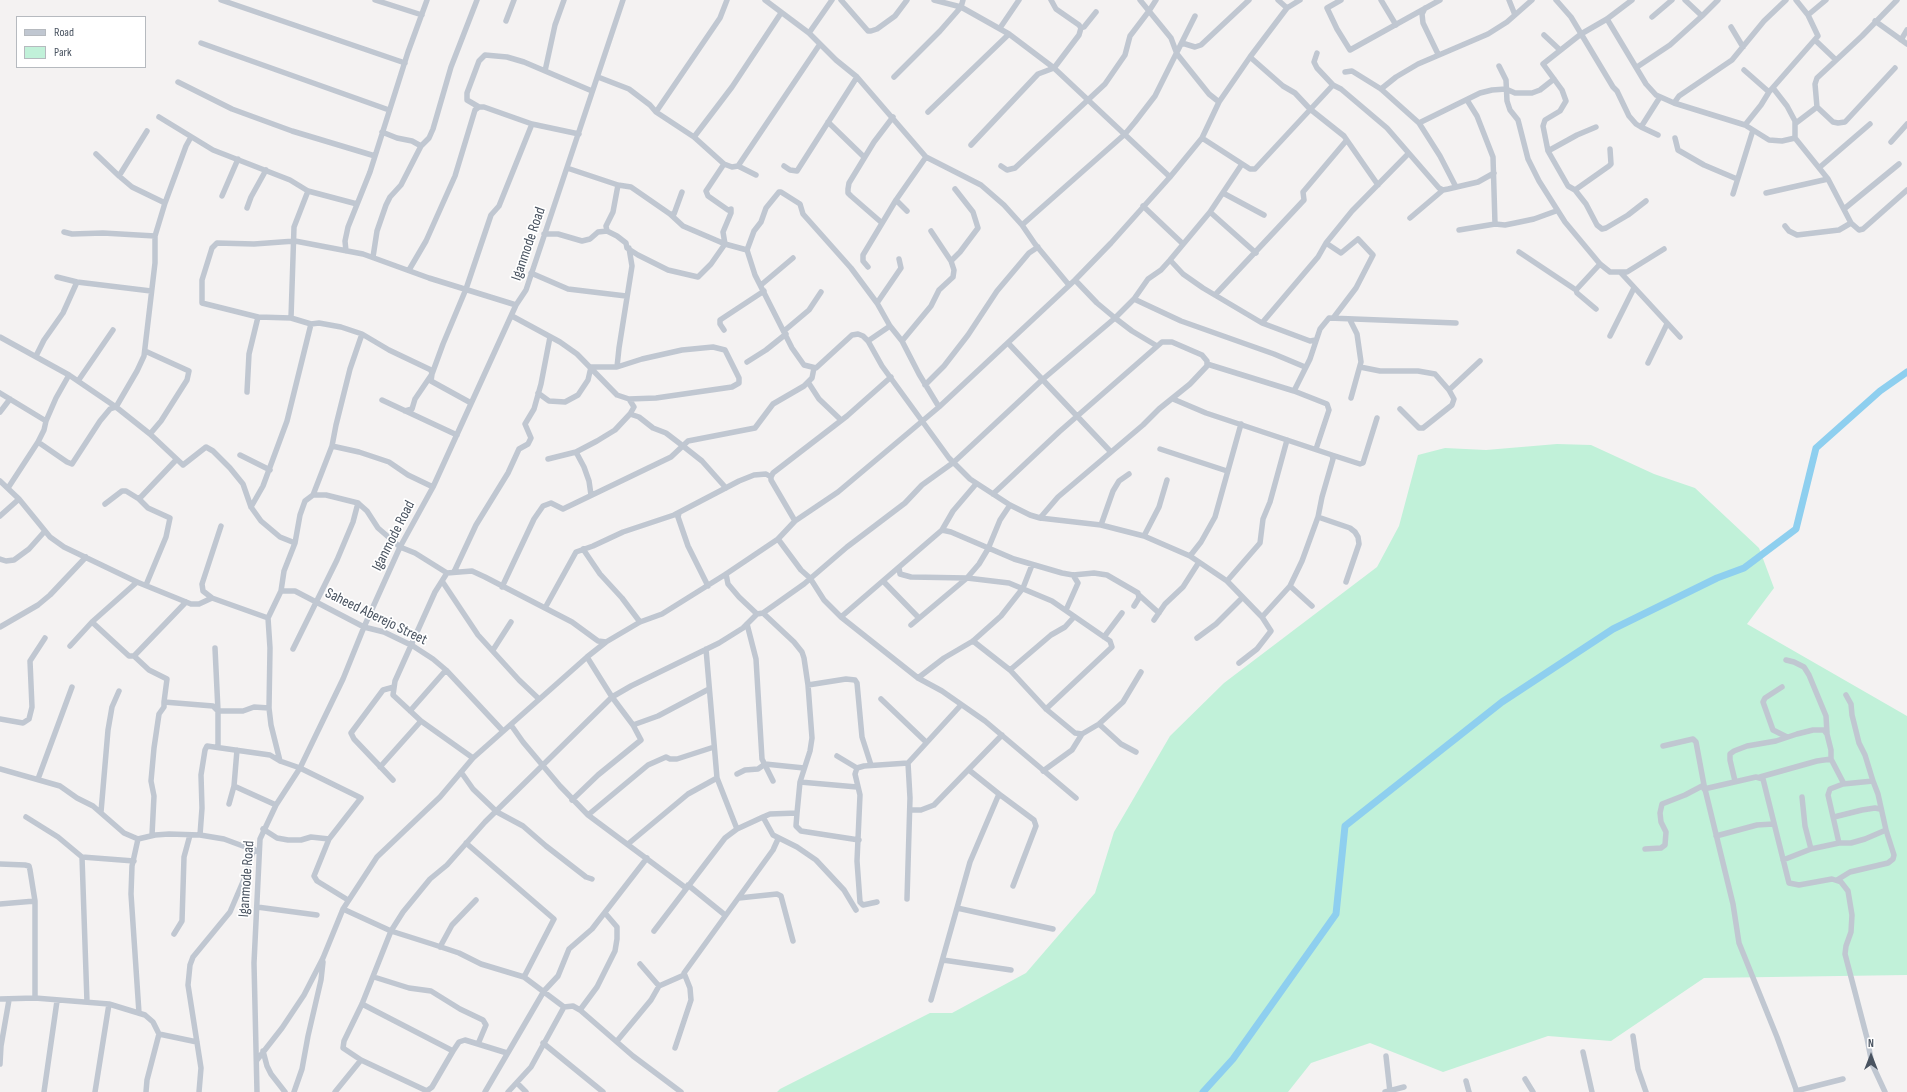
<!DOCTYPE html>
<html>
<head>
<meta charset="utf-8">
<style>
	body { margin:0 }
	#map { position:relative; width:1907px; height:1092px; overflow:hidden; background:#f4f2f2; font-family:"Sofia Sans Condensed",sans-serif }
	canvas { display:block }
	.legend { position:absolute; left:16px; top:16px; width:130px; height:52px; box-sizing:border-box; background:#fff; border:1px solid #b6babf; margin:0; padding:5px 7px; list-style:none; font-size:12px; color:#495360 }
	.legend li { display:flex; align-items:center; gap:8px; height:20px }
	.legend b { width:20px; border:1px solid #b6babf }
	.north { position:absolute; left:1851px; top:1036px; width:40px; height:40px; -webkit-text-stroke:3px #fff; paint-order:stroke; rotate:0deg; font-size:11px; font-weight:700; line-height:16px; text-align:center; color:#495360 }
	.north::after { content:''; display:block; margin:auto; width:14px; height:18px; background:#495360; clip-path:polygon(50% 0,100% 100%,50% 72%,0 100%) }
</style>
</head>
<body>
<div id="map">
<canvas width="1907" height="1092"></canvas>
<ul class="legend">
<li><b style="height:5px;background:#c0c7d1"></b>Road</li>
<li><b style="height:11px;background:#c1f1d9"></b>Park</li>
</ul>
<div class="north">N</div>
</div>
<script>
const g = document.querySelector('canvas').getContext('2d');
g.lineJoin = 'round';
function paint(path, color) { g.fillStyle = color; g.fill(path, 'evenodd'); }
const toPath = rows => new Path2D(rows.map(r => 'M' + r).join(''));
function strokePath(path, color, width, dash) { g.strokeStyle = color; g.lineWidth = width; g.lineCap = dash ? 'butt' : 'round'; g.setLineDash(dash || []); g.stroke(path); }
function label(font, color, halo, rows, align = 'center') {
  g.font = font + ' "Sofia Sans Condensed",sans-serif'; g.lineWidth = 3.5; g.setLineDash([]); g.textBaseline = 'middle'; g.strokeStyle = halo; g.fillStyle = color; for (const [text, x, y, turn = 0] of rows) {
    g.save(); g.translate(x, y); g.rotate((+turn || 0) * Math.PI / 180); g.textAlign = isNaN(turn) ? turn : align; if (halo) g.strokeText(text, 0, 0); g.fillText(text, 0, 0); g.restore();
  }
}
const green = toPath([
	[1557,444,1591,445,1654,474,1695,488,1759,548,1774,588,1747,624,1907,716,1907,975,1704,978,1611,1041,1548,1036,1443,1072,1370,1043,1311,1063,1288,1092,777,1092,780,1089,930,1013,952,1013,1026,973,1095,893,1114,832,1170,736,1224,683,1377,567,1399,526,1418,455,1445,448,1486,450]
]);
const river = toPath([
	[1203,1092,1233,1059,1336,914,1345,826,1502,702,1613,629,1717,578,1744,568,1796,529,1816,448,1880,391,1907,372]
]);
const minor = toPath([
	[221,0,405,63],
	[375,0,422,15],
	[765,0,809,33,836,60,857,77,926,157,981,185,1004,205,1022,225,1035,244,1069,285],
	[841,0,868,31,871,31,877,29,895,16,907,0],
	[934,0,961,7,1009,34,1054,68,1170,177],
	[1140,0,1171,38,1177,54,1209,94,1219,102],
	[1278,0,1287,8],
	[1341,0,1327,8,1337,29,1350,50,1440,0],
	[1381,0,1396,25],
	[1509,0,1515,15],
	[1556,0,1571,17,1613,87,1617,91,1629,116,1636,124,1641,127,1660,97],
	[1685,0,1702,16,1718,0],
	[1425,8,1422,14,1423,23,1438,54],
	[1808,15,1826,0],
	[1652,17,1672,0],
	[1607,19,1646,84,1656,95,1674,103,1745,125,1769,140,1782,141,1795,138,1828,179,1851,223,1839,230,1797,235,1789,231,1785,226],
	[506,21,514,0],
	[1875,21,1907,44],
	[1731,27,1743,47],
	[1000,28,1019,0],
	[1081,28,1084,27,1096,12],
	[809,33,832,0],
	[1544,35,1560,50],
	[1815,40,1836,60],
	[1901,40,1907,30],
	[201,43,389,110],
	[1182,43,1195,47,1201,45,1249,0],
	[1317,53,1314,62,1317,68,1333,85,1341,89,1387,128,1439,188,1443,190,1448,189,1478,182,1494,173],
	[1250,57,1283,86,1295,93,1310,109,1344,136,1378,185],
	[1499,66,1506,80,1507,101,1510,110,1518,120,1528,159,1539,181,1565,222,1600,264,1610,272,1627,272,1664,249],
	[1637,67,1670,45,1702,16],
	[1895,68,1845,122,1838,123,1833,122,1817,107,1815,84,1817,78,1862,36,1897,0],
	[1744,70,1769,92],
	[545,71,555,25,564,0],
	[1345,72,1352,71,1381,89,1419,123,1440,156,1456,187],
	[598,77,629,89,650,105,656,112,694,137,724,164,732,167,738,166,820,44],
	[894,77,940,31,961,7,963,0],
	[178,82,232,109,292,131,375,156],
	[1773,88,1787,106,1795,121,1795,138],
	[1381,89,1396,77,1418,64,1488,34,1507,22,1532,0],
	[1467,100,1477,116,1493,157,1495,224],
	[1674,103,1679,96,1732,60,1764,21,1786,0],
	[479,107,467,100,467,93,479,61,485,55,507,57,524,62,592,91],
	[656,112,720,18,727,0],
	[928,112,1009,34],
	[159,117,213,150,290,180,308,191,357,204],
	[828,122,864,157],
	[1419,123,1480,93,1492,90,1506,89,1515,93,1532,93,1540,90,1554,79],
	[1796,123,1817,107],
	[1745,125,1761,105,1769,92,1818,36,1808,15,1796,0],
	[1641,127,1658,135],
	[147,131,119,176,132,187,165,203],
	[382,132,397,138,412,141,421,146],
	[694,137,732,87,781,13],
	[1202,138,1250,169,1255,169,1333,85],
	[1675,138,1678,150,1704,165,1737,179],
	[1891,142,1907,124],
	[971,145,1038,74,1054,68,1079,35,1081,28,1079,25,1056,9,1051,0],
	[1610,149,1611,164,1609,166,1575,190,1568,186,1548,151,1543,126,1545,120,1560,111,1566,101,1562,90,1543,64,1581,34,1607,19,1632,0],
	[1548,151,1577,135,1596,127],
	[96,154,119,176],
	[738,166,756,175],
	[784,166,790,170,797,171,857,77],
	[1001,166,1007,170,1015,168,1105,84,1125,55,1130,36,1149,11,1156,0],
	[1820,167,1870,124],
	[567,168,618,185,631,187,670,214,683,226,725,244,747,250,755,275,792,348,804,365,816,368,852,335,858,334,863,336,868,341,882,366,949,458,970,479,1010,505,1030,515,1040,518,1101,525,1144,536,1190,556,1227,581,1262,617,1271,631,1257,649,1239,663],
	[1575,190,1586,204,1597,225,1602,229,1606,228,1628,215,1646,201],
	[1223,193,1264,215],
	[1766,193,1828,179],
	[1733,194,1753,130],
	[222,196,238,159],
	[896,200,907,211],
	[1143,206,1183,244],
	[247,208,251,197,266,170],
	[1844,209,1899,164],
	[1210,212,1256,253],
	[670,214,674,214,682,192],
	[1410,218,1443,190],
	[882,223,851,196,848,193,848,189,849,183,874,142,893,117],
	[1851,223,1859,230,1863,229,1907,190],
	[1022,225,1125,134,1135,122,1155,96,1195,16],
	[1459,230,1495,224,1505,225,1515,223,1534,219,1556,211],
	[607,231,606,226,613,212,618,185],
	[931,231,951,261],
	[64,232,72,234,103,233,155,236],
	[544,234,558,234,582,241,590,239,598,232,607,231,617,236,626,243,627,248,638,255,668,270,698,277,711,264,725,244,723,232,731,213,731,209,728,210,708,196,706,191,724,164],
	[1326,243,1341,253,1358,239,1373,255,1356,288,1334,317],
	[747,250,754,231,761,222,766,208,779,192,781,192,800,204,803,214,851,268,877,303],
	[346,251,345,241,348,227,370,172,408,52,427,0],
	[1519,252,1576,290,1577,293,1596,309],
	[373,257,377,231,386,205,390,197,401,185,421,146,429,138,433,129,451,67,477,0],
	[899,259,901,268,877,303,890,326,902,341,919,374,939,407],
	[1170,260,1183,274,1203,288,1262,323,1310,341,1316,340],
	[868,267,863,261,863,255,896,200,926,157],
	[409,270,426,241,455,176,475,110,479,107,484,107,532,124,579,134],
	[531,273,568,289,626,296],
	[1621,273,1680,337],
	[57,277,77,282,151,291],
	[1075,280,1097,303,1115,318,1132,331,1157,346],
	[761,285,793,258],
	[1576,290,1600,264],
	[1215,295,1304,200,1303,192,1346,141],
	[1134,299,1181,321,1274,354,1305,367],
	[512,316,560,342,577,354,617,395,629,399,634,407,630,414,639,417,653,428,666,433,683,446,702,461,726,488],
	[258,317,202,303,202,280,212,248,217,243,254,244,295,241,363,254,429,278,516,305],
	[291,318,294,227,308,191],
	[1350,320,1357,334,1361,362,1351,398],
	[1262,323,1318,257,1326,243,1352,211,1408,154],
	[724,330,720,324,720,320,764,291],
	[784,331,809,310,821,292],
	[1610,336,1634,288],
	[0,337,69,375,116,407,150,434,183,465,206,447,213,451,230,468,243,484,251,507,261,521,280,537,295,543],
	[868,341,890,326],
	[902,341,931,306,939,290,953,277,954,270,951,261,960,252,978,228,973,212,955,189],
	[1008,343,1110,451],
	[145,351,189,371,187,380,161,421,150,434],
	[36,356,44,340,63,313,77,282],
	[747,362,766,350,786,334],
	[1648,363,1667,324],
	[1207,364,1294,391,1327,404,1329,410,1316,449],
	[617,367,619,348,632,266,629,248],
	[1360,367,1380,371,1418,371,1435,374,1449,390,1454,399,1452,405,1423,428,1419,428,1400,409],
	[78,381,113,330],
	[808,382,819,399,841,420],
	[925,385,944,366,968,335,997,291,1029,253,1038,247],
	[1449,390,1480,361],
	[1294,391,1310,359,1320,329,1329,318,1456,323],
	[247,392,249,354,258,317,291,318,311,324,319,323,341,327,362,334,389,350,431,370,432,374,431,381,471,403],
	[0,393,46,421],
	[538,393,549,401,565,402,578,395,588,380,591,367,617,367,642,359,682,350,713,347,725,350,739,378,739,383,732,387,656,398,629,399],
	[1173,399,1206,413,1332,455,1333,459,1322,497,1318,517,1302,561,1290,586,1262,617],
	[382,400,457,435],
	[405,411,412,409,415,399,432,374,443,344,466,289,491,215,499,206,532,124],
	[0,412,10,399],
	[38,442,67,462,72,464,100,421,110,409,116,407,137,371,144,356,155,263,155,236,165,203,186,146,191,137],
	[332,446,359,452,389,462,408,475,433,487],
	[1160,449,1227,471],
	[576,452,584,467,589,481,591,495],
	[240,455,270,470],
	[1332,455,1360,464,1363,463,1377,418],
	[548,459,576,452,597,441,615,430,630,414],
	[771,477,771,480,795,521],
	[0,481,19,499,50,537,64,547,137,582,191,604,199,604,212,598,268,618],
	[8,488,38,442,44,430,46,421,56,398,69,375],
	[993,494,1059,432,1162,342,1172,342,1202,355,1207,361,1207,366,1190,384,1159,409,1143,425,1058,497,1040,518],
	[313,495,326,495,358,503,367,511,378,528,400,547,415,553,447,573,472,571,485,577,572,622,598,641,606,642],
	[139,499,176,460],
	[105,504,122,491,126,491,139,499,148,508,170,518,166,537,146,585],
	[251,507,263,486,287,421,311,324],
	[679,513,678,517,688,546,708,586],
	[0,516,19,499],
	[1318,517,1350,528,1355,532,1358,537,1359,544,1346,582],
	[1101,525,1113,491,1119,481,1129,474],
	[942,530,953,511,976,484],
	[1144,536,1159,507,1167,480],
	[778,539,801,570,810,578,824,600,841,617,918,678,942,691,985,721,1076,798],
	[583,549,600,574,622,598,640,622],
	[1190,556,1201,542,1215,517,1241,424],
	[0,559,6,561,14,560,29,549,45,531],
	[899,568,900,574,911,577,967,578,1009,583,1052,601,1110,641,1112,647,1046,709],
	[454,572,476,525,508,473,519,449,528,444,531,438,525,424,534,409,541,384,550,337],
	[447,573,435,592,395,681,393,695,421,721,473,758],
	[726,574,728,584,739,597,757,614,763,613,794,642,802,652,804,658,808,685,812,738,810,751,800,782,797,813],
	[442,581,478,635,519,680,539,699],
	[883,581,919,618],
	[1227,581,1260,543,1263,519,1270,502,1287,440],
	[1290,586,1312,606],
	[502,587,534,519,543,506,551,503,563,509,671,457,688,441,755,428,773,404,804,386,812,378,814,368],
	[281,591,295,591,364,627,384,632,413,646,433,659,446,670,503,731],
	[1139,595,1159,613],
	[212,598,203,591,202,584,221,526],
	[545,608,576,552,593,546,623,532,674,515,739,481,754,475,766,474,771,477,773,473,847,416,891,377],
	[1066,610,1078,583,1073,575],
	[763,613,804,584,847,547,905,503,922,485,954,462,1042,380,1115,318,1134,299,1148,279,1161,270,1170,260,1210,212,1242,164],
	[841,617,942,530,951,532,1014,559,1062,573,1073,575,1094,573,1107,575,1138,593,1139,598,1134,606],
	[1154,620,1165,604,1183,587,1199,562],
	[92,622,129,656,134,656,149,670,167,679,164,702],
	[747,624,756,659,762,759,773,781],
	[911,625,967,578,979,564,988,549,1000,520,1010,505],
	[0,627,38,605,50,595,86,557],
	[1104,637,1122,613],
	[1197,638,1216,624,1242,598],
	[973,641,1010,670,1046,709,1075,733,1082,734],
	[70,646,92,622,137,582],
	[215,648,218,711,218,747],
	[293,649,337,560,353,522,358,503],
	[706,649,717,778,737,829],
	[493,650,511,622],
	[134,656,186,602],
	[1786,660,1794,662,1804,667,1809,675,1826,716,1827,733],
	[1010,670,1051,635,1065,627,1074,617],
	[918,678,944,658,973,641,1001,616,1023,588,1032,565],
	[808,685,846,679,855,680,857,683,862,737,871,765],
	[1782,687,1765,698,1763,702,1773,730,1787,737],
	[1846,695,1851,704,1852,715,1859,743,1865,755,1873,781],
	[881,699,926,742],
	[410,711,446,670],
	[0,719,23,723,29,719,32,707,30,661,45,638],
	[1099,724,1121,744,1136,752],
	[511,725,523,742,560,786,588,815,686,888],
	[633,725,658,716,709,689],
	[1663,746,1693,739,1696,742,1704,785],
	[837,756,857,768],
	[380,767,421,721],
	[0,769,60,786,77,798,93,806,124,833,138,839,155,835,169,834,200,835,224,839,259,852],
	[1043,771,1072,750,1082,734,1099,724,1123,702,1141,672],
	[461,772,473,789,497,812,523,826,546,846,586,877,592,879],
	[737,774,745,770,758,769,765,764,804,768],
	[1760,777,1817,761,1831,759],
	[38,779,72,687],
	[393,780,354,739,351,733,383,690,394,687],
	[1735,781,1730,760,1730,754,1734,751,1747,746,1776,741,1797,734,1813,730,1824,730,1827,734,1831,750,1831,759,1843,782,1843,784,1830,789,1828,795,1839,843],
	[800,782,857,787],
	[234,786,276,805],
	[1704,789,1756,777,1763,779,1789,883,1799,885,1832,879,1841,882,1848,891,1852,915,1851,932,1846,946,1845,954,1867,1038,1872,1064,1885,1092],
	[999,794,1034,820,1036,826,1013,886],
	[1802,797,1805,826,1811,849],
	[572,800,598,775,641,740,633,725,612,697,587,657],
	[229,804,234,786,237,750],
	[910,810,921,810,934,805,1002,735],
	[101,812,108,730,112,707,119,691],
	[588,815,648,765,666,757,670,759,677,759,714,747],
	[26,817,58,837,82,857,134,861],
	[763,817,773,835,797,847,816,860,844,890,856,910],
	[1834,817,1862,810,1875,808,1880,809],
	[263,829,277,838,288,840,301,840,311,837,329,839,361,798,300,768,280,761,271,725,269,708,270,648,268,618,281,591,284,571,295,543,300,515,305,501,313,495,332,446,336,425,350,369,362,334],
	[152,835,154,796,151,781,154,748,159,714,164,707,164,702,213,706,218,711,243,711,254,707,269,708],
	[200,835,202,808,201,775,205,750,207,746,270,755,280,761],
	[1716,836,1757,825,1773,824],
	[138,839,132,866,131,894,139,1013],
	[329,839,314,876,317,881,348,900],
	[466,843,554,919,524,977],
	[628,844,688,794,717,778],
	[1645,849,1661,848,1665,845,1666,832,1661,822,1660,813,1662,804,1685,795,1704,785,1733,904,1739,943,1777,1037,1797,1092],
	[82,857,87,1002],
	[1783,860,1811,849,1839,843,1851,843,1865,839,1886,830],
	[0,864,25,865,29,866,30,870,35,901,35,998],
	[1837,880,1850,872,1888,863,1893,859,1894,855,1886,830,1878,794,1873,781,1843,784],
	[688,885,725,915],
	[739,898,777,894,781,896,793,941],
	[907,899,910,798,908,763,961,705],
	[877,902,863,905,860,902,857,861,860,795,855,774,857,768,864,766,908,763],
	[0,904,35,901],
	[257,907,317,915],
	[957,908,1053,929],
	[343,909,391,931,432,944,459,953,481,964,524,977,564,1007,573,1006,580,1010,633,1056,681,1092],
	[654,931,725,838,737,829,763,817,770,814,797,813,796,826,801,831,859,840],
	[174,934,182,921,184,857,190,835],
	[440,947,452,925,476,900],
	[943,960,1011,970],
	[640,964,659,986],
	[374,977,409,988,431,991,460,1009,483,1020,486,1025,478,1044],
	[0,999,35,998,109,1004,145,1015,153,1022,159,1034,197,1042],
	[931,1000,970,862,999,794,969,770],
	[362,1004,453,1051,459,1042,465,1040,507,1053],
	[580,1010,597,987,615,951,617,939,617,927,605,913],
	[1633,1036,1638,1069,1646,1092],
	[617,1041,651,1000,659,986,684,975],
	[543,1043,603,1092],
	[675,1048,691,1000,690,988,684,973,773,850,778,839],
	[263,1051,267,1066,271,1074,285,1092],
	[453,1051,432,1087,427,1091,361,1060,343,1048,344,1041,362,1004,391,931,403,912,430,879,447,865,485,822,612,697,631,686,719,643,743,628,757,614],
	[1583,1052,1592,1092],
	[1386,1056,1390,1092],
	[257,1060,282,1028,304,995,323,958,343,909,377,857,440,797,473,758,587,657,606,642,640,622,662,614,726,574,778,539,795,521,838,492,939,407,1075,280,1111,243,1170,177,1202,138,1219,102,1250,57,1287,8,1300,0],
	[0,1064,1,1046,9,1000],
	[1525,1079,1533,1092],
	[1466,1081,1469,1092],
	[517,1083,526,1092],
	[1796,1091,1843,1079],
	[44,1092,57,1001],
	[95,1092,109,1004],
	[146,1092,147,1080,159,1034],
	[199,1092,201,1068,188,985,190,965,193,957,230,912,245,877,254,849],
	[257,1092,254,963,260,839,276,805,300,768,343,679,364,627,400,547,433,487,516,305,526,290,623,0],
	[294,1092,302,1069,308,1036,321,980,323,962],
	[335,1092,361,1060],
	[485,1092,544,991,558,976,569,949,592,929,647,858],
	[508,1092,531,1067,564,1007],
	[1385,1092,1404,1087]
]);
const streetNames = [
	["Iganmode Road",529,244,-71],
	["Iganmode Road",394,536,-63],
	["Saheed Aberejo Street",376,617,26],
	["Iganmode Road",247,879,-86]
];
paint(green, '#c1f1d9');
strokePath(river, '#8ecfef', 7);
strokePath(minor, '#c0c7d1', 5.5);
label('15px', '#495360', '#fff', streetNames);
</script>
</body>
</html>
